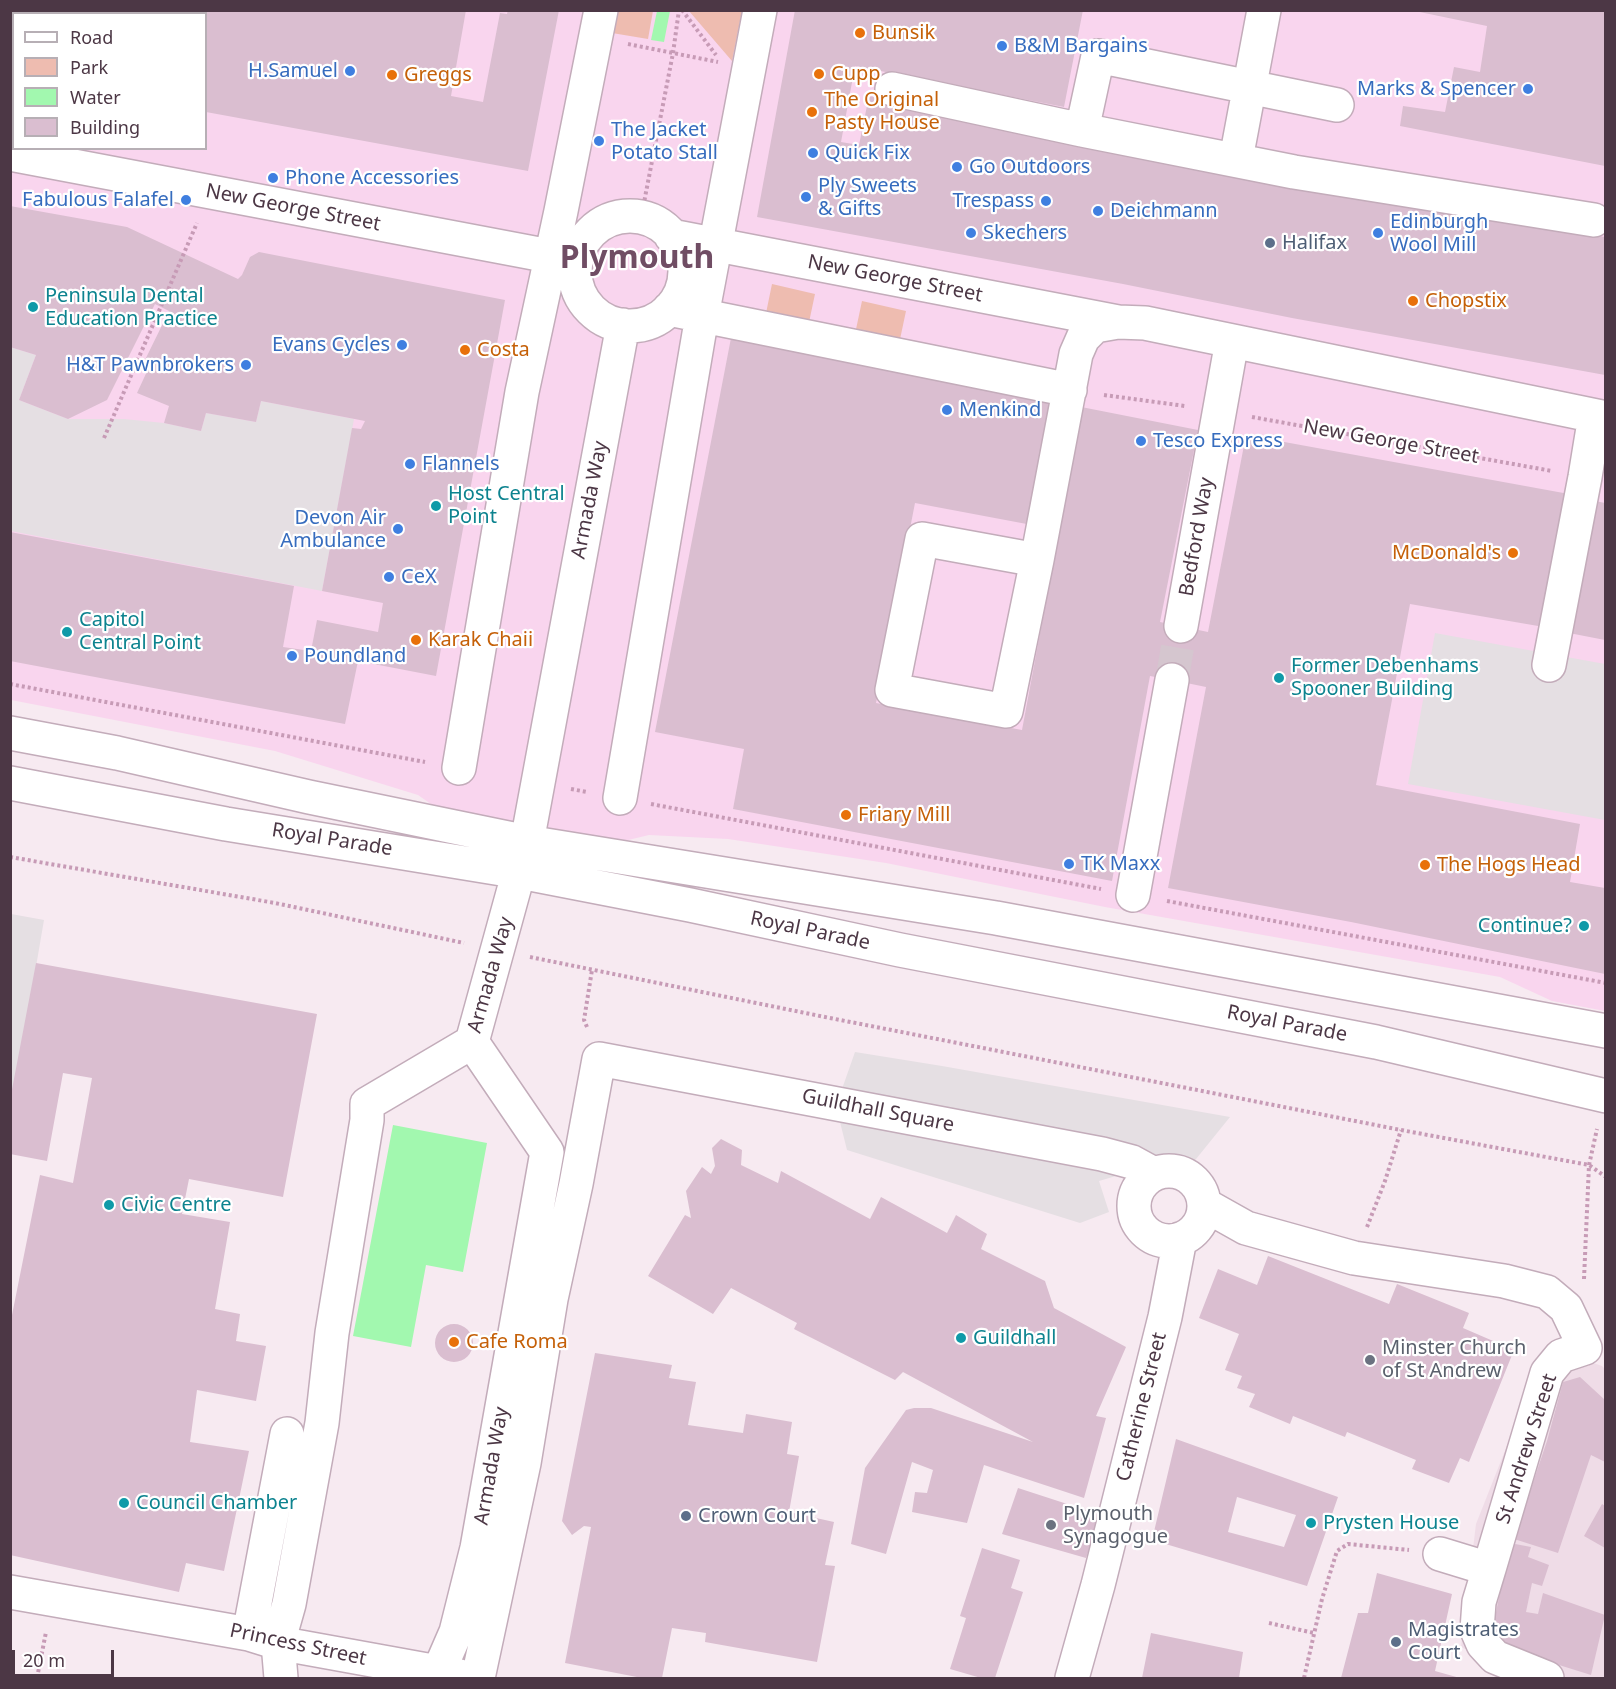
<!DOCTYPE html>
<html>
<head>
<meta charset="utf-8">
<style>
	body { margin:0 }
	#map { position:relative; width:1616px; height:1689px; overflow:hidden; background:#f7eaf1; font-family:"Noto Sans",sans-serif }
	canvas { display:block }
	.frame { position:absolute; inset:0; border:12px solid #4c3745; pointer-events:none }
	.legend { position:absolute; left:12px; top:12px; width:195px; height:138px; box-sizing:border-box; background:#fff; border:2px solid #b7afb5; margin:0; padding:8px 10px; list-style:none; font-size:18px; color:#4c3745 }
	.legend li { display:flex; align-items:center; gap:12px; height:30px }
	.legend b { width:30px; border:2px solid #b7afb5 }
	.scale { position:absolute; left:12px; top:1650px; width:102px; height:27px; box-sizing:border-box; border:3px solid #4c3745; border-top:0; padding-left:8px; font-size:18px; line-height:21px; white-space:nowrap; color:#4c3745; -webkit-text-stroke:4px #fff; paint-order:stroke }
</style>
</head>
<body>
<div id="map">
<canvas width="1616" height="1689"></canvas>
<div class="frame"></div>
<ul class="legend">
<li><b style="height:8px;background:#fff"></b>Road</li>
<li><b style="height:16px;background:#eebcb0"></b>Park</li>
<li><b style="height:16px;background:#a2f8af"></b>Water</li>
<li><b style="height:16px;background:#dabed0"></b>Building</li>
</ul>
<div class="scale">20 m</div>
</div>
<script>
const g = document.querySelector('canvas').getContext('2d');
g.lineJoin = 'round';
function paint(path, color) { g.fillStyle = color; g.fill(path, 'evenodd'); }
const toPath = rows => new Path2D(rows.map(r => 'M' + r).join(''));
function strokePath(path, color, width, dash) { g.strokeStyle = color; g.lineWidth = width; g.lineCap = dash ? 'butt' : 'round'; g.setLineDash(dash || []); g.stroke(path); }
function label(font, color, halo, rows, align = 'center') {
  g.font = font + ' "Noto Sans",sans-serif'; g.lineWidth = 4.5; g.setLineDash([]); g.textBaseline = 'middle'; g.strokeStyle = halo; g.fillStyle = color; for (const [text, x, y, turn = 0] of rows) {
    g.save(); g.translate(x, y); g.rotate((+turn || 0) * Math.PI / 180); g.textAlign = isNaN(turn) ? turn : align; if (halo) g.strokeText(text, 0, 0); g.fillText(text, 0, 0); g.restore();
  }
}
const residential = toPath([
	[1546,1347,1602,1366,1606,1370,1605,1678,1526,1678,1461,1647,1476,1524]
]);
const commercial = toPath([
	[10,11,1605,11,1605,1011,1552,1001,1500,977,1105,907,886,863,728,839,649,835,620,842,438,809,418,795,275,751,11,700],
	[14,14,206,14,206,148,14,148]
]);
const green = toPath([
	[610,11,653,11,648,39,606,32],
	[689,11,742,11,732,61],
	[772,284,815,294,808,327,765,318],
	[862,301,906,311,899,344,855,334]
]);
const parking = toPath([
	[10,347,36,355,19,400,68,419,124,419,164,423,201,431,206,413,256,422,261,401,354,419,322,591,11,531],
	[1435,633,1605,664,1605,820,1408,784],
	[11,914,44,920,11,1112],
	[855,1052,942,1066,1230,1117,1192,1164,1116,1176,1099,1181,1109,1212,1080,1223,847,1150,836,1106]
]);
const water = toPath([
	[657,11,670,11,664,42,651,40],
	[393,1125,487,1143,463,1272,426,1265,411,1347,353,1336]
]);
const building = toPath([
	[10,10,466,10,451,96,483,102,500,13,507,14,508,10,559,10,528,171,206,112,206,14,14,14,14,76,10,76],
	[795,10,1083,10,1064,107,855,66,841,142,859,145,869,96,1002,124,1605,237,1605,375,1292,318,1123,284,757,217],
	[1410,10,1605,10,1605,166,1400,126,1403,106,1445,112,1454,67,1480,72,1487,26],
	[10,206,127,227,238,279,242,275,250,257,259,252,505,300,436,676,358,661,345,724,10,661,10,532,294,586,283,647,311,651,317,620,378,632,383,603,322,591,352,428,361,429,365,421,261,401,256,422,206,413,201,431,164,423,169,406,137,393,150,365,144,362,169,311,155,304,107,400,68,419,19,400,36,355,10,347],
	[731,338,1198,430,1160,622,1208,632,1246,435,1569,494,1544,627,1410,604,1376,785,1580,824,1570,882,1605,888,1605,974,1351,922,1168,888,1206,687,1172,680,1150,676,1112,881,733,809,744,749,655,732],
	[1071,468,1022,730,876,703,915,503,1032,525],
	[1595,501,1605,503,1605,640,1569,633],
	[36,963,317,1014,283,1197,189,1179,182,1214,230,1222,215,1309,240,1314,236,1341,266,1346,256,1401,197,1390,190,1442,249,1451,224,1571,186,1563,179,1592,10,1555,10,1325,40,1175,73,1183,92,1078,63,1073,47,1161,10,1154,10,1100],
	[721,1139,742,1150,741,1165,778,1183,781,1171,870,1219,881,1197,947,1233,956,1215,987,1234,981,1249,1045,1281,1054,1308,1126,1347,1096,1416,1106,1418,1084,1498,984,1465,967,1523,912,1512,915,1492,927,1493,933,1470,912,1462,886,1554,851,1544,865,1468,906,1410,914,1408,931,1408,1033,1442,903,1372,895,1380,794,1329,797,1323,731,1288,713,1314,648,1276,685,1215,691,1218,686,1191,702,1167,711,1174,715,1166,712,1148],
	[1268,1256,1389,1304,1397,1284,1469,1313,1463,1328,1514,1350,1469,1462,1460,1458,1449,1483,1412,1469,1416,1460,1347,1432,1345,1437,1293,1416,1290,1424,1249,1407,1255,1394,1237,1388,1242,1376,1225,1370,1239,1334,1199,1318,1218,1269,1257,1285],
	'435 1343a19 19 0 1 1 38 0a19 19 0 1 1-38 0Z',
	[595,1353,672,1365,669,1378,696,1382,688,1425,743,1433,746,1414,792,1422,787,1454,799,1456,789,1512,834,1522,825,1565,835,1566,817,1662,705,1642,706,1633,672,1628,662,1678,642,1678,565,1663,591,1527,584,1526,572,1535,562,1521],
	[1580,1377,1605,1400,1605,1462,1591,1455,1558,1553,1514,1539,1547,1441,1563,1382],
	[1176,1439,1338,1497,1307,1586,1152,1540],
	[1237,1497,1296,1515,1284,1547,1228,1532],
	[1018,1488,1101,1515,1086,1558,1002,1534],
	[1602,1504,1605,1506,1605,1548,1584,1536],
	[1510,1543,1531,1547,1528,1557,1549,1565,1542,1586,1532,1583,1526,1612,1538,1614,1543,1593,1605,1615,1591,1675,1527,1655,1491,1637],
	[982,1548,1020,1560,1011,1588,1023,1592,995,1678,981,1678,950,1669,966,1618,960,1616],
	[1377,1573,1452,1594,1435,1671,1460,1678,1341,1678,1358,1613,1368,1613],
	[1151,1633,1243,1652,1239,1678,1142,1678]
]);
const minorTunnel = toPath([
	[1172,680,1181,626]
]);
const path = toPath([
	[682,10,716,55],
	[628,44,718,62],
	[641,218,673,53,679,10],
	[1104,395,1185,406],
	[1252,417,1552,471],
	[104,438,197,223],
	[10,684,425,762],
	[571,789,587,792],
	[651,804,1101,889],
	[10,857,275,903,464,943],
	[1167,901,1606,983],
	[530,957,825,1017,1401,1130,1589,1165,1606,1177],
	[587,1027,584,1020,592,970],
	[1367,1227,1385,1181,1401,1130],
	[1584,1279,1589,1165,1597,1129],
	[1269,1623,1314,1633],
	[37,1678,46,1632],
	[1304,1678,1322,1599,1337,1551,1348,1544,1409,1550]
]);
const minor = toPath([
	[892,89,1082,130,1294,172,1594,220],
	[1082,130,1098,56,1337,105],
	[10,154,576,261],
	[1236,159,1264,10],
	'575 271a55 55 0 1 1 110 0a55 55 0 1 1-110 0Z',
	[671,236,1118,322],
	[669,309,1070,390],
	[1037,560,922,539,892,690,1006,711,1037,560,1076,354,1083,338,1095,326,1118,322,1145,323,1606,418],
	[1181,626,1232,341],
	[1549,665,1585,477,1595,416],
	[10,733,117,753,309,797,527,842,996,918,1606,1031],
	[459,768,522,392,561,211,601,10],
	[10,783,226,824,520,872,690,905,900,950,1376,1042,1606,1096],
	[620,798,702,316,760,10],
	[1133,895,1172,680],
	'1134 1206a35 35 0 1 1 70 0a35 35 0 1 1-70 0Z',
	[1205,1205,1246,1228,1354,1258,1504,1281,1547,1292,1566,1308,1585,1348],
	[1440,1554,1489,1569,1547,1373,1561,1356,1585,1348],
	[1489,1569,1479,1602,1477,1630,1483,1644,1495,1657,1547,1678],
	[10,1592,249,1634,278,1643,460,1676],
	[249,1634,287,1434],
	[281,1678,278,1643,289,1604,322,1423,332,1333,367,1120,367,1104,472,1042],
	[436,1678,456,1632,477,1548,547,1152,472,1042,527,842,623,325],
	[478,1678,524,1463,551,1299,576,1184,599,1059,1102,1154,1132,1162,1154,1174],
	[1072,1678,1098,1585,1165,1317,1180,1239]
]);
const markers = [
	[860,33,6,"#e8710a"],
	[1002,46,6,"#3f7fe0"],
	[350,71,6,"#3f7fe0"],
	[819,74,6,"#e8710a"],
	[392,75,6,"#e8710a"],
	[1528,89,6,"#3f7fe0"],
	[812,112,6,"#e8710a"],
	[599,141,6,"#3f7fe0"],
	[813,153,6,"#3f7fe0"],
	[957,167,6,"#3f7fe0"],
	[273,178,6,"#3f7fe0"],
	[806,197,6,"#3f7fe0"],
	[186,200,6,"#3f7fe0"],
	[1046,201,6,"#3f7fe0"],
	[1098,211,6,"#3f7fe0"],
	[971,233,6,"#3f7fe0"],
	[1378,233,6,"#3f7fe0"],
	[1270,243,6,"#5c6f8a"],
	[1413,301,6,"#e8710a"],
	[33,307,6,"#0f9aa8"],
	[402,345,6,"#3f7fe0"],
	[465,350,6,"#e8710a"],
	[246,365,6,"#3f7fe0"],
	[947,410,6,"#3f7fe0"],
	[1141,441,6,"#3f7fe0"],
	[410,464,6,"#3f7fe0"],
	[436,506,6,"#0f9aa8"],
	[398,529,6,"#3f7fe0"],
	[1513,553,6,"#e8710a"],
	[389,577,6,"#3f7fe0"],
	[67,632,6,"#0f9aa8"],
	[416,640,6,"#e8710a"],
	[292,656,6,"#3f7fe0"],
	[1279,678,6,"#0f9aa8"],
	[846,815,6,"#e8710a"],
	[1069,864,6,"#3f7fe0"],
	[1425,865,6,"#e8710a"],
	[1584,926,6,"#0f9aa8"],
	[109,1205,6,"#0f9aa8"],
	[961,1338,6,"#0f9aa8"],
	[454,1342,6,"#e8710a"],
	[1370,1360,6,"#6b7280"],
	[124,1503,6,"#0f9aa8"],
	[686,1516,6,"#5c6f8a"],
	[1311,1523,6,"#0f9aa8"],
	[1051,1525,6,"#6b7280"],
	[1396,1642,6,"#5c6f8a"]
];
const foodNames = [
	["Bunsik",872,33],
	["Cupp",831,74],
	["Greggs",404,75],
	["The Original",824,100],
	["Pasty House",824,123],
	["Chopstix",1425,301],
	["Costa",477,350],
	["McDonald's",1501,553,"right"],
	["Karak Chaii",428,640],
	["Friary Mill",858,815],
	["The Hogs Head",1437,865],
	["Cafe Roma",466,1342]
];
const shopNames = [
	["B&M Bargains",1014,46],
	["H.Samuel",338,71,"right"],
	["Marks & Spencer",1516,89,"right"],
	["The Jacket",611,130],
	["Potato Stall",611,153],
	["Quick Fix",825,153],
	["Go Outdoors",969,167],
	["Phone Accessories",285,178],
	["Ply Sweets",818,186],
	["& Gifts",818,209],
	["Fabulous Falafel",174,200,"right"],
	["Trespass",1034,201,"right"],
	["Deichmann",1110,211],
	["Edinburgh",1390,222],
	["Wool Mill",1390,245],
	["Skechers",983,233],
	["Evans Cycles",390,345,"right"],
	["H&T Pawnbrokers",234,365,"right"],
	["Menkind",959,410],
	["Tesco Express",1153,441],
	["Flannels",422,464],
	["Devon Air",386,518,"right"],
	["Ambulance",386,541,"right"],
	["CeX",401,577],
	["Poundland",304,656],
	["TK Maxx",1081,864]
];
const streetNames = [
	["New George Street",293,208,11],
	["New George Street",895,279,11],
	["New George Street",1391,442,10],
	["Armada Way",590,500,-79],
	["Bedford Way",1197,537,-80],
	["Royal Parade",332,840,9],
	["Royal Parade",810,931,12],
	["Armada Way",491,975,-74],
	["Royal Parade",1287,1024,11],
	["Guildhall Square",878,1111,11],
	["Catherine Street",1142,1407,-76],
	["St Andrew Street",1527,1449,-72],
	["Armada Way",492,1466,-80],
	["Princess Street",298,1645,12]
];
const serviceNames = [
	["Halifax",1282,243],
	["Crown Court",698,1516],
	["Magistrates",1408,1630],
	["Court",1408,1653]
];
const cultureNames = [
	["Peninsula Dental",45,296],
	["Education Practice",45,319],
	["Host Central",448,494],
	["Point",448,517],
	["Capitol",79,620],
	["Central Point",79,643],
	["Former Debenhams",1291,666],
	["Spooner Building",1291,689],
	["Continue?",1572,926,"right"],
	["Civic Centre",121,1205],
	["Guildhall",973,1338],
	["Council Chamber",136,1503],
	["Prysten House",1323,1523]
];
const worshipNames = [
	["Minster Church",1382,1348],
	["of St Andrew",1382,1371],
	["Plymouth",1063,1514],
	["Synagogue",1063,1537]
];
const townNames = [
	["Plymouth",637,259]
];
paint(residential, '#efdce7');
paint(commercial, '#f9d5ee');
paint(green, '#eebcb0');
paint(parking, '#e5dfe3');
paint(water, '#a2f8af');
paint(building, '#dabed0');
strokePath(minorTunnel, '#d5c6cf', 33, [33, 16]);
strokePath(minor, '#c3acba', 36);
strokePath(path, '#c79bb6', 4, [3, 3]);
strokePath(minor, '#fff', 33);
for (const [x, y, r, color] of markers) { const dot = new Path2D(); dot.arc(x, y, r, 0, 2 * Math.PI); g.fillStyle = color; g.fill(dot); strokePath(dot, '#fff', 2); }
label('20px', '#c56008', '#fff', foodNames, 'left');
label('20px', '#366cbe', '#fff', shopNames, 'left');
label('20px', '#4c3745', '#fff', streetNames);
label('20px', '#4e5e75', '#fff', serviceNames, 'left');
label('20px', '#0d838f', '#fff', cultureNames, 'left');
label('20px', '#5b616d', '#fff', worshipNames, 'left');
label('bold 32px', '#704d64', '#fff', townNames);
</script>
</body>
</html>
